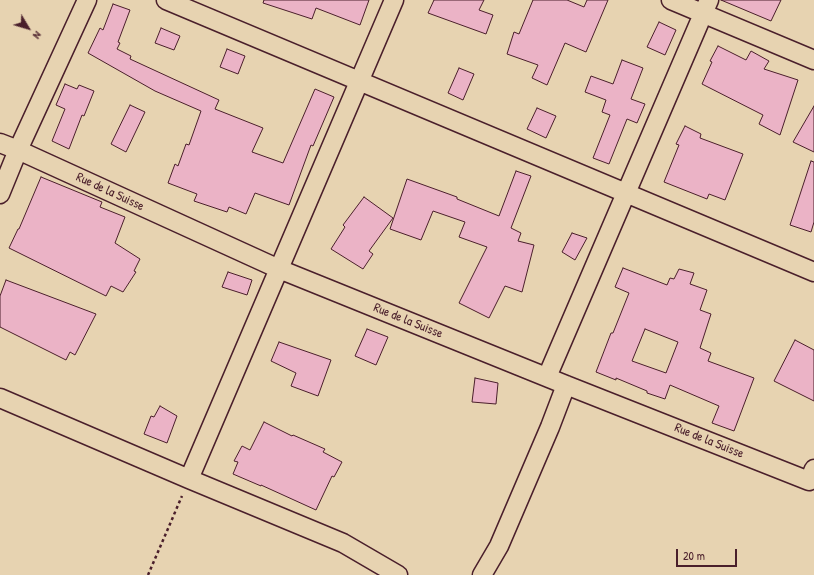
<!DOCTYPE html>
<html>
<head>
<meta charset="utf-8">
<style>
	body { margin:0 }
	#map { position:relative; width:814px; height:575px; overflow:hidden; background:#e7d3b1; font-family:"Patrick Hand",sans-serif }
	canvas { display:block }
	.north { position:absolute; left:8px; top:8px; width:40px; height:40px; -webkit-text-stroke:3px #e7d3b1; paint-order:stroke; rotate:128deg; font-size:11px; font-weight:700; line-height:16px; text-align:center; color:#4a1f2b }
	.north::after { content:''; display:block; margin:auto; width:14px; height:18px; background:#4a1f2b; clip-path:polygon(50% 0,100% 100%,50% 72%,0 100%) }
	.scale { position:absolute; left:676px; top:549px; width:61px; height:18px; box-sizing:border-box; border:2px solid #4a1f2b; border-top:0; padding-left:5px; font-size:12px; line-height:14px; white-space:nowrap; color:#4a1f2b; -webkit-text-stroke:3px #e7d3b1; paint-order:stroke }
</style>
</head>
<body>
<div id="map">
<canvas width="814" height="575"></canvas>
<div class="north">N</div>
<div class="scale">20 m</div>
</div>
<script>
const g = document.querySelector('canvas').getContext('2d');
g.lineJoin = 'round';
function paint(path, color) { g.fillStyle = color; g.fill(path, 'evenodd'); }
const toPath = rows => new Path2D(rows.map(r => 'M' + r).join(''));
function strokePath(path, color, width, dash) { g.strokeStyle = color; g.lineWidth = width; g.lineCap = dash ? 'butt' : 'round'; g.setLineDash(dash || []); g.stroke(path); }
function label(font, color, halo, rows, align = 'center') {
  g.font = font + ' "Patrick Hand",sans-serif'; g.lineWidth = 4; g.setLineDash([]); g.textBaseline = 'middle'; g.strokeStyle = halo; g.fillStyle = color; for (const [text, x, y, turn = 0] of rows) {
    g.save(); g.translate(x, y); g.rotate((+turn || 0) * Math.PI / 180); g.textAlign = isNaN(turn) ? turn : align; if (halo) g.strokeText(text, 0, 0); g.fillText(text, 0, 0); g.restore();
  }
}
const building = toPath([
	[264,0,369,0,360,25,316,8,312,19,263,3,264,0],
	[434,0,484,0,479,10,493,15,486,34,428,13,434,0],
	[533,0,567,0,584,7,587,0,608,0,586,52,565,43,547,85,532,78,538,65,507,54,514,32,519,34,533,0],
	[721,0,781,0,771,21,721,0],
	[113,4,130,10,118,42,120,43,117,49,131,56,130,59,219,100,215,109,263,128,252,152,283,163,315,89,334,97,313,146,311,145,289,205,255,193,246,214,229,207,227,212,194,201,197,194,168,183,175,164,178,166,186,144,189,145,201,111,155,91,88,53,100,28,103,30,113,4],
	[659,22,676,30,665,55,647,47,659,22],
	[161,28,180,36,174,50,155,43,161,28],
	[718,46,746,60,751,51,769,61,764,69,798,80,780,135,759,124,763,115,702,84,712,62,710,61,718,46],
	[227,49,245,56,238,74,220,67,227,49],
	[622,60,643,68,631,99,645,104,637,123,627,119,609,164,593,158,610,115,602,112,606,100,585,92,591,76,613,84,622,60],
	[459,68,474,74,463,100,448,93,459,68],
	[65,84,77,89,79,85,94,91,84,116,82,115,69,149,52,141,65,109,56,105,65,84],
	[130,105,145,112,126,152,111,144,130,105],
	[814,106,814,152,793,142,814,106],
	[537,108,556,116,546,138,527,129,537,108],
	[685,126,701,134,700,138,743,154,725,200,709,194,707,199,664,182,679,145,676,144,685,126],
	[811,161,814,162,814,222,811,232,790,225,811,161],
	[516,171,531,176,511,228,521,233,518,241,534,245,522,292,505,286,489,318,459,303,487,247,459,237,465,222,433,211,421,240,390,229,407,179,457,197,457,199,499,216,516,171],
	[41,177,102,202,100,207,125,217,115,243,140,259,134,271,136,272,123,292,111,286,106,296,9,248,18,229,19,229,41,177],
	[364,197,393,218,369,251,373,254,363,269,331,249,345,227,343,225,364,197],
	[572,233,587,238,575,260,562,252,572,233],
	[623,268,667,285,670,278,674,279,679,269,694,273,690,284,707,290,700,310,711,314,700,348,711,353,708,361,754,378,734,431,712,423,719,406,670,385,665,399,647,393,647,391,616,378,616,380,596,372,611,333,613,333,629,293,615,287,623,268],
	[645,329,678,342,666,373,632,361,645,329],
	[228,272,252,280,247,295,222,287,228,272],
	[6,280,96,314,75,355,70,352,66,360,0,327,0,296,6,280],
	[367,329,388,337,376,365,355,356,367,329],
	[795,340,814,350,814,401,774,381,795,340],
	[279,342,331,360,318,396,291,386,296,373,271,361,279,342],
	[475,378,498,383,496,404,472,402,475,378],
	[160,406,177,416,167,443,144,434,151,416,154,417,160,406],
	[264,422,292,436,293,435,325,449,323,452,342,462,334,477,332,476,316,510,261,485,261,486,233,474,238,462,234,461,242,446,250,450,264,422]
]);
const path = toPath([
	[148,575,182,496]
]);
const minor = toPath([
	[166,0,814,272],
	[671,0,814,60],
	[0,143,18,150,279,269,566,385,809,481,814,469],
	[0,194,18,150,87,0],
	[547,377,709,0],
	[0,398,189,479,343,543,398,575],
	[189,479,394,0],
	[482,575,499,546,550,427,566,385]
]);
const streetNames = [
	["Rue de la Suisse",110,192,25],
	["Rue de la Suisse",408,321,22],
	["Rue de la Suisse",709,441,22]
];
paint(building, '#ebb3c6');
strokePath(building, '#4a1f2b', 1);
strokePath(minor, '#4a1f2b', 21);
strokePath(path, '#4a1f2b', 2.5, [3, 3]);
strokePath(minor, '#e7d3b1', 18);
label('13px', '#4a1f2b', '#e7d3b1', streetNames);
</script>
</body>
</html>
